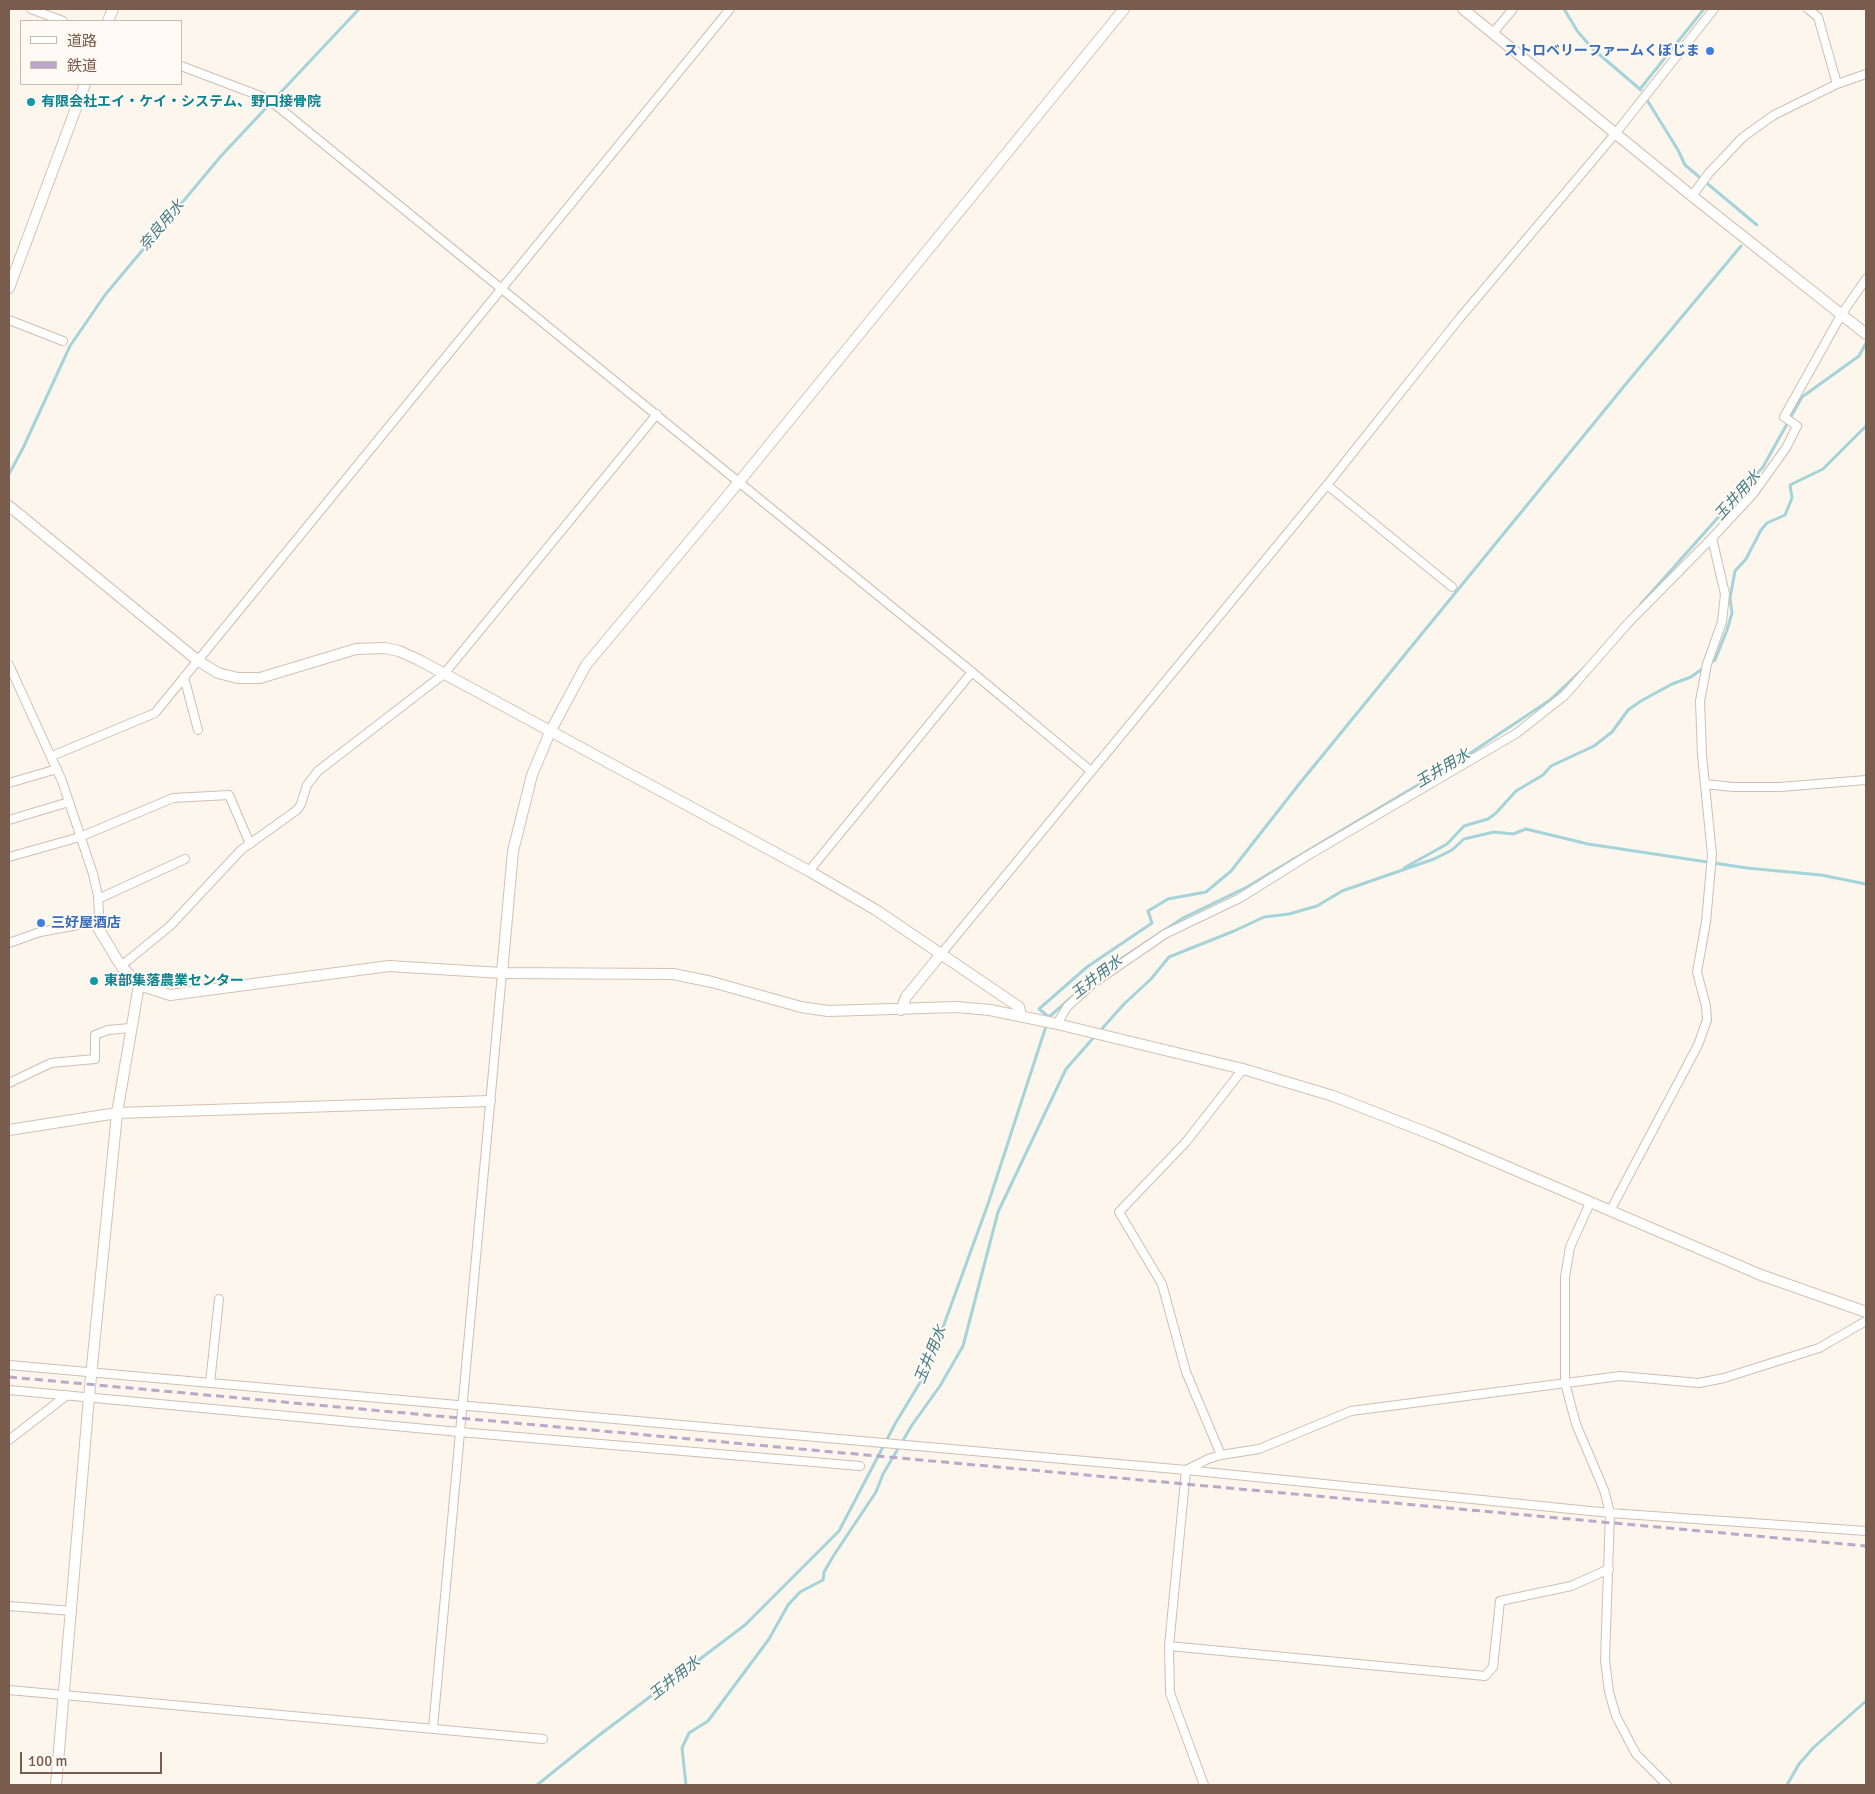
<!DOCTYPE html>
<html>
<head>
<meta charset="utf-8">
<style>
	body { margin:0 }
	#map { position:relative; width:1875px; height:1794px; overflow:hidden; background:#fdf6ec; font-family:Signika,"Noto Sans JP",sans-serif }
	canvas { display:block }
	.frame { position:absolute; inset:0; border:10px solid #7a5c4d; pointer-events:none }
	.legend { position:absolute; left:20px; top:20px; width:162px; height:65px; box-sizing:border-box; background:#fffaf3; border:1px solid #cabbb1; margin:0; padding:6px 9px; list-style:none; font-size:15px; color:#7a5c4d }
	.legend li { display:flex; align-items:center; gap:10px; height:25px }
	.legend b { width:25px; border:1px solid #cabbb1 }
	.scale { position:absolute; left:20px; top:1752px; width:142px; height:22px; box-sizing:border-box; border:2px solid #7a5c4d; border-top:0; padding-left:6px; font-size:15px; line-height:18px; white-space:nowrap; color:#7a5c4d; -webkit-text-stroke:4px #fffaf3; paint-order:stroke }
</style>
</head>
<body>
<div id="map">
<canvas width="1875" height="1794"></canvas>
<div class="frame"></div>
<ul class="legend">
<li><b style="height:6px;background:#fff"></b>道路</li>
<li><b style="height:6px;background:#b9a8c9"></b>鉄道</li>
</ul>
<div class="scale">100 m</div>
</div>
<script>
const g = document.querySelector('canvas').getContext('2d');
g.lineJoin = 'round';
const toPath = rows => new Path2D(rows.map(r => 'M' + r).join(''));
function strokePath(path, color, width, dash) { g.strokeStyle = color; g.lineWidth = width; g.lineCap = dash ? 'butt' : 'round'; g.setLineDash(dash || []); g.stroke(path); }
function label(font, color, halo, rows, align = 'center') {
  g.font = font + ' Signika,"Noto Sans JP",sans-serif'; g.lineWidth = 4; g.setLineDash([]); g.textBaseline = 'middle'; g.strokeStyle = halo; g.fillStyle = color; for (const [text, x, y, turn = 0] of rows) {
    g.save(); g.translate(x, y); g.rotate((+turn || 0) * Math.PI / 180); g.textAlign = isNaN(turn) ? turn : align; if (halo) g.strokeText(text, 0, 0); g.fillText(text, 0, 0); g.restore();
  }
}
const stream = toPath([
	[1564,9,1578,32,1594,50,1641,90],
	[1640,89,1704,9],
	[1647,100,1678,150,1685,165,1757,225],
	[9,474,23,448,70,346,105,295,221,156,359,9],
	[1641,604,1763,467,1802,397,1859,356,1866,343],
	[1710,663,1715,660,1727,630,1732,613,1730,598,1735,571,1746,559,1761,530,1767,523,1785,515,1792,498,1790,485,1823,469,1866,426],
	[1404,868,1447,844,1464,826,1488,819,1496,813,1516,791,1543,775,1551,766,1594,746,1612,732,1628,710,1641,701,1672,684,1691,677,1705,667],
	[1092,980,1101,972,1183,918,1247,887,1463,758,1550,700,1585,667],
	[1049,1017,1039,1009,1087,967,1152,923,1148,911,1168,899,1206,892,1231,871,1300,783,1630,379,1741,246],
	[1099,1032,1124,1004,1151,979,1169,957,1234,931,1264,917,1289,914,1317,906,1342,891,1434,859,1452,850,1464,839,1494,832,1513,834,1526,829,1588,844,1747,868,1821,875,1866,884],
	[537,1785,598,1736,745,1625,839,1531,895,1424,927,1371,988,1204,1049,1017,1081,989],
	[686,1785,682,1748,689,1733,708,1721,769,1639,788,1605,800,1592,823,1580,824,1572,834,1555,876,1492,883,1474,912,1425,940,1386,963,1346,998,1212,1066,1069,1095,1036],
	[1787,1785,1799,1764,1814,1747,1866,1701]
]);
const street = toPath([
	[31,9,63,21],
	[1808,9,1818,17,1837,84],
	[1493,33,1513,9],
	[181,66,263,97,277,106,972,672,1091,771],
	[1692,196,1709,173,1743,137,1774,115,1837,84,1866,74],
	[9,320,63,341],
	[1327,485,1452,587],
	[9,665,62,781,93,874,98,896,99,914,98,928,89,923,40,932,9,943],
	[184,677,198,730],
	[52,756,155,713,730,9],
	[9,783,57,769],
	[1705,784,1733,787,1780,787,1866,780],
	[9,820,69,802],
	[9,857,80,837,173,798,229,795,250,844],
	[809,871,972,672],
	[98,899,185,859],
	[941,954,1327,485,1459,319,1615,134,1714,9],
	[121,966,170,926,241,850,297,810,301,804,307,785,318,771,444,674,657,414],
	[1057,1024,1067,1007,1092,984,1165,934,1240,898,1307,856,1517,733,1565,695,1629,622,1712,538],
	[9,1083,51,1063,95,1059,95,1035,108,1030,130,1028],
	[1590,1203,1570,1247,1565,1277,1565,1383,1576,1424,1604,1490,1610,1513,1605,1660,1609,1692,1616,1716,1636,1754,1667,1785],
	[1610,1211,1698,1045,1707,1020,1706,1006,1697,972,1706,922,1712,855,1702,755,1700,701,1707,664,1722,622,1725,594,1712,538,1753,494,1786,448,1797,426,1784,417,1841,315,1866,279],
	[9,1365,1186,1470,1610,1513,1866,1531],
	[210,1383,219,1299],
	[9,1390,459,1432,860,1466],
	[9,1440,67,1395],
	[1221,1455,1186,1372,1162,1284,1119,1212,1186,1142,1243,1069],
	[9,1606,72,1611],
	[1169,1646,1485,1676,1493,1667,1500,1601,1571,1586,1609,1569],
	[9,1690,543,1739],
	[433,1728,502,973],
	[1204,1785,1170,1693,1169,1646,1186,1470,1208,1459,1221,1455,1259,1449,1351,1411,1620,1376,1699,1383,1724,1378,1819,1348,1866,1321]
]);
const secondary = toPath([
	[1463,9,1692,196,1866,334],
	[108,21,113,9],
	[9,288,85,84],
	[9,506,197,660,218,673,238,678,260,678,356,649,385,648,399,651,417,659,809,871,876,910,1019,1007,1021,1016],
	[98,928,121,966,139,985,170,995,389,966,502,973,673,974,712,982,801,1007,828,1011,956,1007,990,1010,1053,1023,1243,1069,1333,1096,1433,1135,1761,1275,1866,1312],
	[502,973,513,851,532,775,550,732,586,665,739,482,1124,9],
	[901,1010,906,997,941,954],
	[9,1130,117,1113,490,1101],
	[56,1785,89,1397,117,1113,139,985]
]);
const rail = toPath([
	[9,1377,1866,1546]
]);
const markers = [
	[1710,51,5,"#3f7fe0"],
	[31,102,5,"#0f9aa8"],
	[41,923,5,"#3f7fe0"],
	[94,981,5,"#0f9aa8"]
];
const shopNames = [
	["ストロベリーファームくぼじま",1700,51],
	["三好屋酒店",51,923,"left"]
];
const cultureNames = [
	["有限会社エイ・ケイ・システム、野口接骨院",41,102],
	["東部集落農業センター",104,981]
];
const waterNames = [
	["奈良用水",162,226,-50],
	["玉井用水",1738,496,-48],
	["玉井用水",1443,769,-31],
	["玉井用水",1097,978,-38],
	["玉井用水",931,1355,-68],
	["玉井用水",675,1679,-38]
];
strokePath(stream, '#a5d3da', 3);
strokePath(street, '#d1beb0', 10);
strokePath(secondary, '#d6c0b0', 12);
strokePath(street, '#fff', 8);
strokePath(secondary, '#fff', 10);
strokePath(rail, '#b9a8c9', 3, [8, 5]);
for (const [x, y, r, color] of markers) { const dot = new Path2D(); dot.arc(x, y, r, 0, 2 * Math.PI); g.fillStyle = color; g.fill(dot); strokePath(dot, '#fffaf3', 2); }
label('bold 14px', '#366cbe', '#fffaf3', shopNames, 'right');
label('bold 14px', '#0d838f', '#fffaf3', cultureNames, 'left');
label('italic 15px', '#437c86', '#fffaf3', waterNames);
</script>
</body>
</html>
